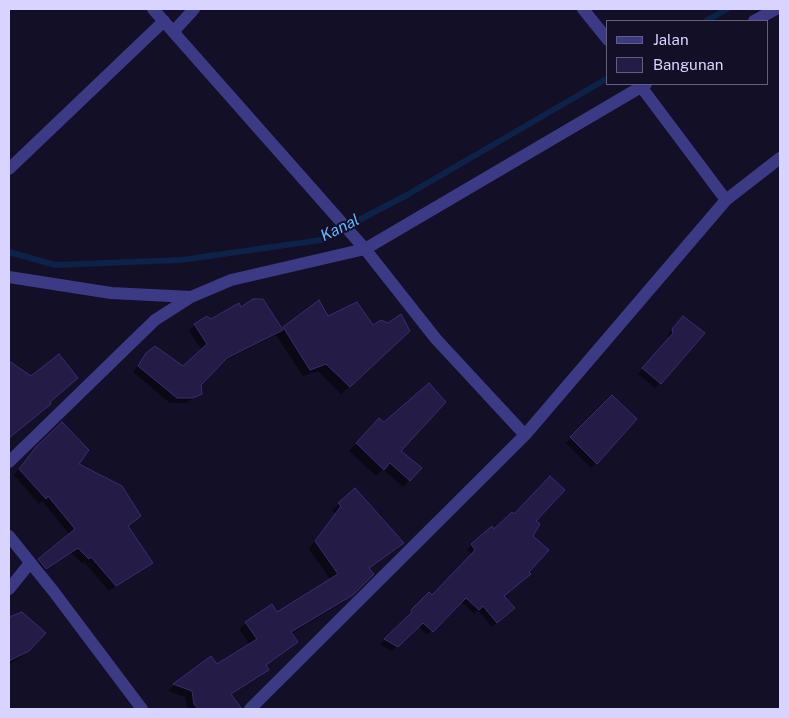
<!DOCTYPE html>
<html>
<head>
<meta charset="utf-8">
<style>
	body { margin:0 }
	#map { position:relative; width:789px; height:718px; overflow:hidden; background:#130f26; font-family:"Public Sans",sans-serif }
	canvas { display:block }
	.frame { position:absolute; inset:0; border:10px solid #d9d4ff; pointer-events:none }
	.legend { position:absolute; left:606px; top:20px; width:162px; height:65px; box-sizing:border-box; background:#130f26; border:1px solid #625e7d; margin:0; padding:6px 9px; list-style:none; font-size:15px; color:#d9d4ff }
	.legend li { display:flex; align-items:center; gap:10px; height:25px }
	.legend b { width:25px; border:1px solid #625e7d }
</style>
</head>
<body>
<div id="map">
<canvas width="789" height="718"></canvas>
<div class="frame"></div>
<ul class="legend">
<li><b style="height:6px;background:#3d3a85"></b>Jalan</li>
<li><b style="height:14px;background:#241b47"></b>Bangunan</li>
</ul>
</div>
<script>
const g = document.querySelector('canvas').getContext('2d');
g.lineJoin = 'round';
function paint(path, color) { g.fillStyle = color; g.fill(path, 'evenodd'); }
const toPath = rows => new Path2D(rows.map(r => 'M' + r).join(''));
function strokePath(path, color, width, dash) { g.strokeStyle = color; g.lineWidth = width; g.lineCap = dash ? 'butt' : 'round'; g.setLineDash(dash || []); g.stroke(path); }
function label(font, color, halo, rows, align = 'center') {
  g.font = font + ' "Public Sans",sans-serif'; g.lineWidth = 4; g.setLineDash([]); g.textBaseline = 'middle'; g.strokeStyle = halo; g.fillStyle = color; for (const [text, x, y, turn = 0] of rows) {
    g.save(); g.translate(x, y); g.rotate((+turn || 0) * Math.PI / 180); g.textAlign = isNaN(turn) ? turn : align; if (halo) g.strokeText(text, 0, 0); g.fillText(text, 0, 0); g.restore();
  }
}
const shadow = toPath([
	[240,308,281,330,284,328,328,318,373,327,400,339,341,394,318,371,303,376,276,335,220,363,200,385,201,393,186,403,170,403,133,372,147,354,183,368,202,350,189,331,195,325,210,321],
	[678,322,660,383,655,388,638,374,668,339,668,335],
	[9,363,31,377,49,404,9,438],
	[612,397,596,463,591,468,566,443],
	[379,420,384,423,400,451,410,480,403,487,383,469,376,476,349,451],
	[31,454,77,465,127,527,151,562,109,591,84,562,83,564,71,553,39,574,33,566,70,535,42,501,39,504,14,475],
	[339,504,403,543,368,569,372,574,344,602,291,634,297,642,265,666,267,670,260,677,230,695,238,705,234,709,188,709,185,697,168,691,174,685,211,658,217,666,250,645,239,629,246,623,277,613,331,580,309,549,335,513,332,511],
	[534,521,503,596,508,613,492,627,478,610,474,614,461,601,427,635,418,626,392,651,380,645,429,594,432,596,472,555,467,549,472,545,494,531],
	[11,617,28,650,20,658,9,664,9,620]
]);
const stream = toPath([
	[706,21,727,9],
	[9,252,55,265,181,260,321,240,407,195,608,78]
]);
const building = toPath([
	[253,299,263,299,283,330,227,358,201,385,202,394,193,398,177,398,138,366,146,353,155,346,183,366,207,344,194,324,207,316,211,319,239,303,241,307,253,299],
	[319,300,328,316,357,302,373,325,381,320,388,323,401,314,410,331,350,387,326,364,310,370,283,327,319,300],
	[683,316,705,333,661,384,642,368,673,333,672,329,683,316],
	[59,354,78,378,50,402,51,404,9,438,9,361,31,376,59,354],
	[429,383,446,402,401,451,422,468,410,481,390,463,384,470,356,443,379,418,384,422,429,383],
	[612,395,637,419,597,464,570,437,612,395],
	[62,422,89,450,79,464,122,486,141,516,128,526,153,563,116,586,91,557,89,559,78,548,46,569,38,559,75,529,48,496,46,499,19,469,36,447,62,422],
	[550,476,565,490,536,521,540,524,533,536,549,550,529,572,531,574,504,596,515,608,497,623,483,606,479,610,466,598,433,632,423,623,398,647,384,639,412,612,411,610,429,592,432,595,475,550,471,544,492,526,494,529,512,512,514,514,550,476],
	[355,488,404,543,369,568,374,574,353,595,291,632,298,642,266,665,269,670,231,694,242,709,198,709,194,704,192,691,173,684,211,656,217,664,257,639,245,622,272,604,277,612,338,574,315,541,341,506,338,503,355,488],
	[22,612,46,633,29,651,9,661,9,617,22,612]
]);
const minor = toPath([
	[153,9,365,249,436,339,525,435],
	[583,9,608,40],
	[754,21,776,9],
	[174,31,194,9],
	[639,84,726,200],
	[9,169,164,21],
	[9,277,111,293,191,297],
	[9,462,155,320,191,297,231,280,365,249,646,84],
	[9,536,54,592,142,709],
	[9,589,30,563],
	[250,709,525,435,726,200,780,158]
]);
const waterNames = [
	["Kanal",340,228,-26]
];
paint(shadow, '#0007');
strokePath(stream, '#0c2248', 6);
paint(building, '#241b47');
strokePath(building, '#3b2d73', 1);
strokePath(minor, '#3d3a85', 12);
label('italic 16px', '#62b6ff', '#130f26', waterNames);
</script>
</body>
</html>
